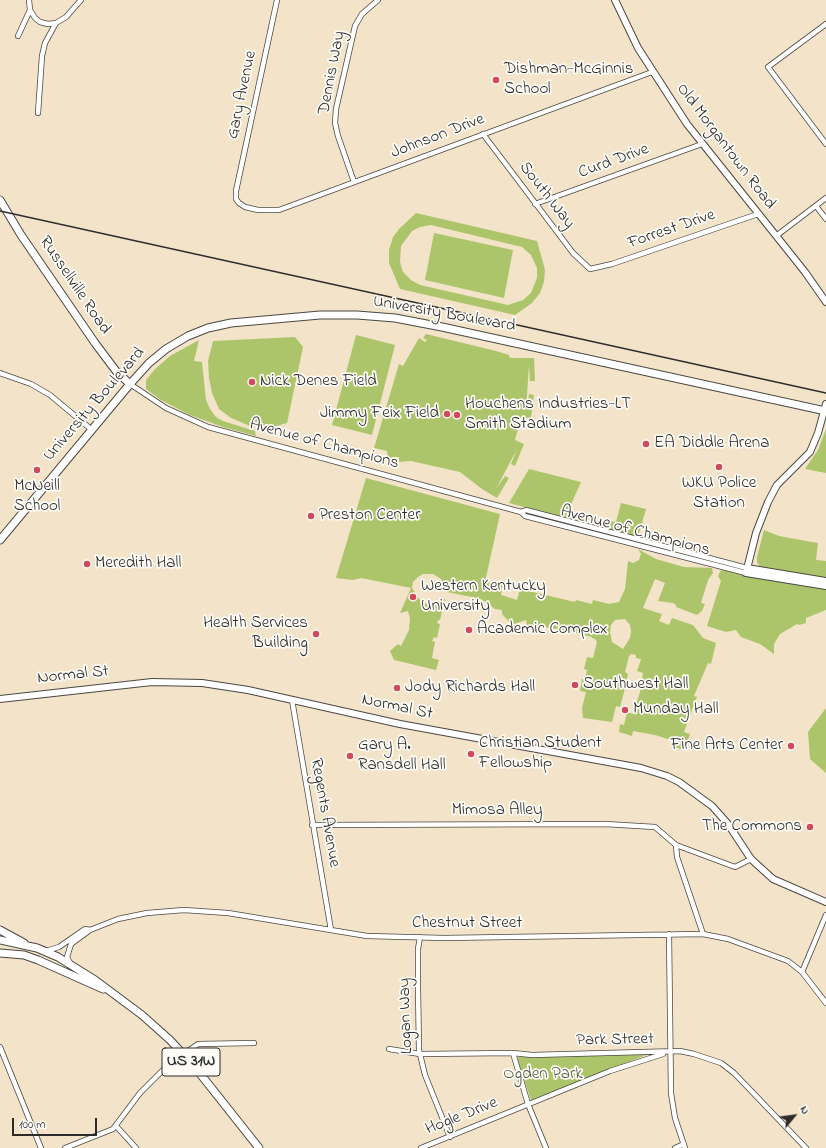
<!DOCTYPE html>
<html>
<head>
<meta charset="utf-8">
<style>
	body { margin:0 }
	#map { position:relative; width:826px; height:1148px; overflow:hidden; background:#f3e3c8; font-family:"Indie Flower",sans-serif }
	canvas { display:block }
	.north { position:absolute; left:774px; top:1096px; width:40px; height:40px; -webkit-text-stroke:3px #fdfcf7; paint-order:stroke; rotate:61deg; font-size:11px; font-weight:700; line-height:16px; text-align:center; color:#2b2b2b }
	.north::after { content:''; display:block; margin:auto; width:14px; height:18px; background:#2b2b2b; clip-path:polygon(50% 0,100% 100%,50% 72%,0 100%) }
	.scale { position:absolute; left:12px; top:1118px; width:85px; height:18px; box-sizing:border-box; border:2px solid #2b2b2b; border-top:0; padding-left:5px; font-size:12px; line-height:14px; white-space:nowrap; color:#2b2b2b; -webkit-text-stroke:3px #fdfcf7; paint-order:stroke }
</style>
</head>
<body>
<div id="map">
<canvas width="826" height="1148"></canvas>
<div class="north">N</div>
<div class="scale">100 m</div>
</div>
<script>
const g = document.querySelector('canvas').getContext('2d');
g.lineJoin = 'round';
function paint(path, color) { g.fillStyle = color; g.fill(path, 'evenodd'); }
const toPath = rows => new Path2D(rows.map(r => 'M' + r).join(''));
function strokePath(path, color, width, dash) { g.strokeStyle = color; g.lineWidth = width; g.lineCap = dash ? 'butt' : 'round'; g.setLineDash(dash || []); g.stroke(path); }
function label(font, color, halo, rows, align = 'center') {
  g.font = font + ' "Indie Flower",sans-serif'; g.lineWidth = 3.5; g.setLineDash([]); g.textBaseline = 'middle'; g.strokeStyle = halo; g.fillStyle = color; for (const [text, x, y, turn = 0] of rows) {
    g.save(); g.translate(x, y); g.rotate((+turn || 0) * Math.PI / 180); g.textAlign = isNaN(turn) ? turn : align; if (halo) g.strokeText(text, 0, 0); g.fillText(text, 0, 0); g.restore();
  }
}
const green = toPath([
	[416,213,537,241,545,270,544,282,540,293,532,303,515,315,400,289,389,263,389,250,393,237,399,229],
	[431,225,522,247,531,255,537,268,537,278,531,293,523,300,508,305,420,285,411,280,403,272,400,262,401,246,412,231,420,227],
	[434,233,513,250,504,298,425,280],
	[426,334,496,351,509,355,510,358,534,358,535,381,530,381,529,365,526,410,529,394,534,395,531,418,521,417,515,440,524,444,515,466,511,464,517,449,496,489,505,476,509,478,497,498,482,489,460,472,411,461,399,462,399,457,388,458,387,451,374,448,399,364,403,366,419,338,425,342,427,340,423,338],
	[356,335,395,345,372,435,332,425],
	[295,337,303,347,287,423,273,427,250,426,231,418,219,409,212,393,209,378,208,361,213,341],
	[199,340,194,361,202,362,206,400,210,409,216,417,223,421,255,431,256,436,223,427,190,415,161,400,146,389,146,380,155,369,170,356],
	[826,429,826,473,805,469,818,450],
	[529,469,581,482,565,518,509,503],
	[366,478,500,514,485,582,503,585,501,595,517,600,520,589,575,602,576,600,592,604,593,600,609,604,619,602,625,589,628,561,633,563,639,560,641,554,638,549,656,559,684,567,712,568,713,573,708,580,701,603,705,604,702,611,697,615,676,607,676,605,673,603,658,601,665,583,655,579,643,608,662,614,659,621,669,625,672,618,693,625,703,638,716,643,711,664,708,663,694,696,697,697,684,732,690,734,685,750,673,747,674,741,655,735,633,731,632,736,619,732,620,724,624,725,627,712,633,714,640,692,643,673,637,671,641,659,636,658,636,655,631,654,629,656,625,672,628,674,626,685,620,707,616,706,612,722,583,718,582,708,586,692,580,691,582,679,585,679,587,670,584,669,587,657,593,658,597,642,595,639,592,638,592,637,558,629,527,625,526,620,512,625,502,614,502,610,495,609,481,599,447,592,441,579,433,574,423,574,418,577,413,582,412,588,422,603,428,604,445,599,440,620,438,620,437,623,440,624,437,638,434,637,432,641,435,642,432,658,439,660,436,670,394,660,390,651,398,644,401,646,409,630,410,618,408,611,400,613,411,588,361,578,353,580,336,578],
	[625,619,630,625,631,631,630,638,623,649,612,642,610,632,611,625,615,620],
	[621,503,646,509,638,537,607,529,610,521,616,522],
	[764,530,779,536,818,543,816,560,826,561,826,578,760,567,757,562,757,557],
	[721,570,826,587,826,610,806,618,806,623,799,625,797,624,780,634,774,644,774,654,760,644,741,637,736,630,726,632,707,626,721,581,718,576],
	[826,708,826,773,810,759,808,732],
	[649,1054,531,1100,517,1059,520,1056]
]);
const street = toPath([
	[277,0,236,191,236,199,239,203,245,207,258,210,279,210,652,72],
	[30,10,35,18,40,22,48,24,56,23],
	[826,24,768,67,826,144],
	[18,36,30,10,29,0],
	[38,113,42,56,45,43,56,23,66,17,81,0],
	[483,134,573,253,590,269,612,264,758,214],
	[354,182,338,136,335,123,336,109,355,26,362,14,378,0],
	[535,204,702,144],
	[816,206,826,219],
	[776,236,826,198],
	[0,373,31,384,50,395,92,430],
	[130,384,166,408,208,427,521,512,526,510,747,568],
	[521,512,525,516,746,573],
	[292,700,331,930],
	[312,825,605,824,655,827,676,845,735,867,751,859],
	[676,845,677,857,703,934],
	[669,934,671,1093,675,1118,685,1148],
	[420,937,418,949,418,989,419,1050,425,1075,450,1137],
	[46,951,59,947,85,929,90,930,118,919,147,913,184,910,228,913,367,936,444,938,703,934,728,939,788,961,802,972,826,1003],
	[70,963,67,957,71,944,90,930],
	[802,972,826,915],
	[0,1047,41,1148],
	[389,1049,420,1054,513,1053,532,1055,680,1051,694,1054,721,1063,734,1073,806,1148],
	[513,1053,528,1104,546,1148],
	[184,1054,198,1044,254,1043],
	[116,1126,136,1148],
	[65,1148,113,1129,140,1093,181,1052],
	[421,1148,610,1071,663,1054],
	[675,1148,684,1144]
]);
const secondary = toPath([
	[615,0,638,48,687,124,805,272,826,302],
	[826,404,818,433,810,452,777,485,768,502,756,533,746,573,826,586],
	[747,568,826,581],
	[0,699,152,682,202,683,248,690,400,724,641,768,667,776,679,782,712,806,728,824,751,859,773,879,826,902]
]);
const primary = toPath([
	[0,200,21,235,95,343,116,371,130,384],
	[0,540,130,384,149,363,166,349,188,336,208,328,231,323,320,315,357,315,395,318,442,327,826,411],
	[0,930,24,943],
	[0,940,37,948,58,957,95,980,142,1015,170,1040,194,1066,259,1148],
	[0,953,24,955,38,960,103,989]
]);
const rail = toPath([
	[0,211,826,393]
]);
const markers = [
	[496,80,4,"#d1495b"],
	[252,382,4,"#d1495b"],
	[447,414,4,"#d1495b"],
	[457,415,4,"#d1495b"],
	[646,444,4,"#d1495b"],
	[719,467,4,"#d1495b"],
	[37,470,4,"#d1495b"],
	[311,516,4,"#d1495b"],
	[87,564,4,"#d1495b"],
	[413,597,4,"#d1495b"],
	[469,630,4,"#d1495b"],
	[316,634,4,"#d1495b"],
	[575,685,4,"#d1495b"],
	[397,688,4,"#d1495b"],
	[625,710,4,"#d1495b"],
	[791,746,4,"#d1495b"],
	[471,754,4,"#d1495b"],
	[350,756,4,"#d1495b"],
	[810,827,4,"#d1495b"]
];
const shields = [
	[191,1062,58]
];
const shieldNames = [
	["US 31W",191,1062]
];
const poiNames = [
	["Dishman-McGinnis",504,70],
	["School",504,90],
	["Nick Denes Field",260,382],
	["Houchens Industries-LT",465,405],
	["Smith Stadium",465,425],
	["Jimmy Feix Field",439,414,"right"],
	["EA Diddle Arena",654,444],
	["WKU Police",719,484,"center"],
	["Station",719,504,"center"],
	["McNeill",37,487,"center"],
	["School",37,507,"center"],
	["Preston Center",319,516],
	["Meredith Hall",95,564],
	["Western Kentucky",421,587],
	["University",421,607],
	["Health Services",308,624,"right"],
	["Building",308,644,"right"],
	["Academic Complex",477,630],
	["Southwest Hall",583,685],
	["Jody Richards Hall",405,688],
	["Munday Hall",633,710],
	["Christian Student",479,744],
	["Fellowship",479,764],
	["Gary A.",358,746],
	["Ransdell Hall",358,766],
	["Fine Arts Center",783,746,"right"],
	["The Commons",802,827,"right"]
];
const streetNames = [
	["Dennis Way",333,73,-79],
	["Gary Avenue",243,95,-78],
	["Johnson Drive",438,137,-21],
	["Old Morgantown Road",725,147,53],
	["Curd Drive",614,162,-20],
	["South Way",546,196,52],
	["Forrest Drive",672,230,-19],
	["Russellville Road",74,286,56],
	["University Boulevard",444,315,10],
	["University Boulevard",95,405,-49],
	["Avenue of Champions",324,445,15],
	["Avenue of Champions",635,532,15],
	["Normal St",73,676,-6],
	["Normal St",397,708,12],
	["Mimosa Alley",497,811],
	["Regents Avenue",324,813,80],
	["Chestnut Street",467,924],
	["Logan Way",407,1016,-92],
	["Park Street",615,1041,-1],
	["Hogle Drive",462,1117,-22]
];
const parkNames = [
	["Ogden Park",543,1075]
];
paint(green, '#adc56a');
strokePath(street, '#494743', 6);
strokePath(secondary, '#494743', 8);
strokePath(primary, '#494743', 9);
strokePath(street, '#fff', 4.5);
strokePath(secondary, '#fff', 6);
strokePath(primary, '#fff', 7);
strokePath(rail, '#2b2b2b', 1.5);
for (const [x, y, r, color] of markers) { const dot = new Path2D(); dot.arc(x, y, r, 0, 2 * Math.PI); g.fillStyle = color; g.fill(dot); strokePath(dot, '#fdfcf7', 1.5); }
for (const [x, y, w] of shields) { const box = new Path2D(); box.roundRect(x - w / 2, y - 14, w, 28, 3); g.fillStyle = '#fdfcf7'; g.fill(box); strokePath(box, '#2b2b2b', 1); }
label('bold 16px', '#2b2b2b', null, shieldNames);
label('17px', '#2b2b2b', '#fdfcf7', poiNames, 'left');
label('17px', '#2b2b2b', '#fdfcf7', streetNames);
label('17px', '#52593e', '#fdfcf7', parkNames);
</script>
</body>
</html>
